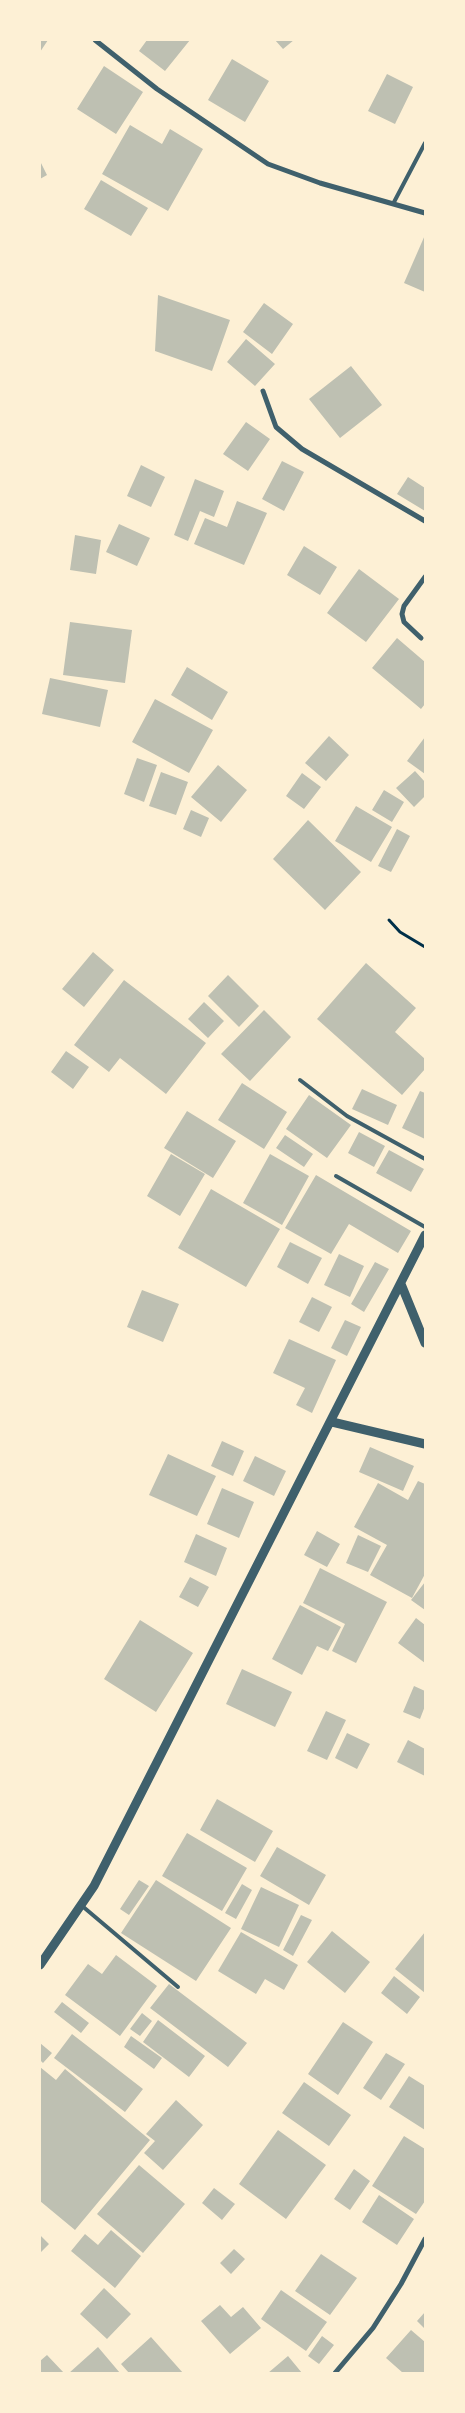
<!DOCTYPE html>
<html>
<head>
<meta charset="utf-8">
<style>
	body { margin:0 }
	#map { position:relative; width:465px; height:2413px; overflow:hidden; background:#fdf0d5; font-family:Commissioner,sans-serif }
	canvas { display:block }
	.frame { position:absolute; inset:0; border:41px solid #fdf0d5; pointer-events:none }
</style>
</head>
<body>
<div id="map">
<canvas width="465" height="2413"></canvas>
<div class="frame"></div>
</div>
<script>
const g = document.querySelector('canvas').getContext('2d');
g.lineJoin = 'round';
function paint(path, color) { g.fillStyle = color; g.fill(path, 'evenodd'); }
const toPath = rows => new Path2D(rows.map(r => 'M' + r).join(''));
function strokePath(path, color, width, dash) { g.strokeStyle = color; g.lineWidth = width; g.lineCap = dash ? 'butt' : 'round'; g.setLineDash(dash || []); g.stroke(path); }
const building = toPath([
	[40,40,48,40,40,52],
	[147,40,190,40,165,71,139,51],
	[275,40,294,40,283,49],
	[232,59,269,81,245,122,208,100],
	[104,66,143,92,116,134,77,109],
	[387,74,413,87,395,124,368,111],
	[130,125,162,144,170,129,203,149,168,211,102,174],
	[40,161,47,175,40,179],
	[101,180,148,208,131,236,84,209],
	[425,235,425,292,404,283],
	[158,295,230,320,212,371,155,351],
	[264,303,293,324,272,354,243,332],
	[246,339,275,364,255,386,227,362],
	[351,366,382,405,340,438,309,399],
	[246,422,270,439,248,471,223,454],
	[282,461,304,472,284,511,262,499],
	[141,465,165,477,151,507,127,496],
	[408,477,425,488,425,511,397,494],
	[195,479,224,491,214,517,200,511,188,541,174,535],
	[237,501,267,513,244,565,194,544,205,518,227,527],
	[119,524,150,538,137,566,106,552],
	[75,535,101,540,96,574,70,570],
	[304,546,337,567,320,595,287,575],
	[359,569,399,599,366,642,327,613],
	[70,622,132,630,125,683,63,675],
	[397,638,425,662,425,704,421,709,372,668],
	[187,667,228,692,212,720,171,695],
	[50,678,108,690,100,727,42,714],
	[155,699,213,730,189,773,132,742],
	[329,736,349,755,326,781,305,763],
	[425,737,425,774,407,761],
	[137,758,157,765,144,802,124,794],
	[218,765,247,790,221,822,191,797],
	[415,771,425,782,425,796,414,807,396,788],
	[161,772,188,782,176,815,149,806],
	[302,773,321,787,304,809,286,796],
	[384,790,404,802,392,822,372,810],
	[356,806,392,827,371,862,335,841],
	[191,810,209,818,201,837,183,829],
	[308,820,361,872,325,910,273,859],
	[397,829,410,836,391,872,378,866],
	[93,952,114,970,84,1007,62,989],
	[366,963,416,1008,395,1032,425,1059,425,1069,402,1095,317,1019],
	[228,975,259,1006,239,1027,208,996],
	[124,980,206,1043,166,1094,120,1058,109,1072,74,1045],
	[204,1002,224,1021,208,1038,188,1019],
	[264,1010,291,1037,250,1081,221,1054],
	[66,1051,89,1067,73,1089,51,1072],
	[242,1083,287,1112,264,1149,218,1120],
	[362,1089,397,1105,388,1125,352,1109],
	[420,1091,425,1093,425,1139,402,1128],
	[309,1095,351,1125,327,1158,286,1129],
	[187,1111,236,1141,213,1178,164,1148],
	[359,1132,385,1146,374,1167,348,1153],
	[285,1135,313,1154,304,1167,276,1148],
	[389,1150,424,1169,411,1192,376,1173],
	[171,1154,205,1174,180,1216,147,1196],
	[270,1154,309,1176,282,1225,243,1203],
	[316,1175,411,1231,398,1253,349,1224,331,1254,285,1228],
	[211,1189,280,1229,246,1287,178,1248],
	[290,1242,322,1258,308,1284,277,1267],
	[339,1254,364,1266,350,1297,324,1285],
	[375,1262,389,1269,364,1312,351,1304],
	[142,1290,179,1304,163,1342,127,1327],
	[312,1297,332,1307,319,1332,299,1322],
	[345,1320,361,1327,347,1356,331,1348],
	[289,1339,336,1360,312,1413,296,1405,305,1388,273,1373],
	[222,1441,244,1451,233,1476,211,1466],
	[370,1447,414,1466,403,1491,359,1472],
	[168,1454,216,1476,197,1516,149,1495],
	[255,1456,286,1471,274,1496,243,1481],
	[418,1481,425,1484,425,1574,412,1598,370,1575,387,1545,354,1527,378,1483,408,1500],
	[222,1488,254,1502,239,1538,207,1524],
	[317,1531,340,1544,327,1567,304,1555],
	[196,1534,227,1548,216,1576,184,1562],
	[358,1535,381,1546,368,1572,346,1563],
	[320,1568,387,1602,356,1663,332,1651,345,1624,303,1603],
	[190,1577,209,1587,198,1607,179,1597],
	[425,1582,425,1610,411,1600],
	[300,1605,341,1627,328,1651,317,1646,302,1675,272,1659],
	[416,1618,425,1625,425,1663,398,1643],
	[140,1620,193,1653,156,1712,104,1679],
	[242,1669,292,1692,275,1727,226,1704],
	[414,1686,425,1691,425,1706,420,1719,403,1712],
	[326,1711,346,1720,327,1760,307,1751],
	[347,1733,370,1744,357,1769,335,1758],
	[408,1740,425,1749,425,1776,397,1762],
	[217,1799,273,1831,255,1862,200,1830],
	[187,1833,247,1868,222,1911,162,1876],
	[277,1847,326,1875,309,1905,260,1876],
	[139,1880,149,1886,129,1915,120,1909],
	[156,1880,231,1928,196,1981,121,1933],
	[242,1884,252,1890,236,1919,225,1913],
	[261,1887,299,1905,279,1947,241,1929],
	[301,1915,312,1920,293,1956,283,1950],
	[332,1931,370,1962,345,1993,307,1962],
	[241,1932,298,1965,284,1990,265,1979,256,1994,218,1971],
	[425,1932,425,1993,395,1969],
	[116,1955,157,1986,120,2036,65,1995,88,1964,102,1974],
	[394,1976,420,1997,407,2014,381,1993],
	[169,1984,247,2043,228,2067,150,2008],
	[62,2002,89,2023,81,2033,54,2012],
	[142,2013,152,2021,140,2036,130,2029],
	[158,2020,205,2056,189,2077,143,2042],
	[343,2022,373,2042,338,2095,308,2074],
	[72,2034,143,2089,125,2112,54,2058],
	[131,2036,162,2058,154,2069,124,2047],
	[40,2043,52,2053,43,2063,40,2060],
	[386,2053,405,2064,381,2100,363,2088],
	[40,2067,56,2080,65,2069,150,2140,75,2230,40,2201],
	[409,2076,425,2086,425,2130,389,2107],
	[304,2082,351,2115,329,2146,282,2113],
	[176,2100,203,2125,163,2170,144,2153,155,2141,146,2134],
	[278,2130,326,2165,286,2219,239,2184],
	[404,2136,425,2149,425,2201,416,2214,372,2186],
	[139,2165,185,2204,143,2253,97,2214],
	[354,2169,370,2181,350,2210,334,2199],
	[214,2188,235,2204,222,2220,202,2203],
	[379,2195,414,2219,397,2245,362,2222],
	[111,2230,141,2256,115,2288,71,2251,85,2234,98,2245],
	[40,2235,49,2244,40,2253],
	[234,2249,245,2259,231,2274,220,2263],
	[321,2254,357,2278,330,2315,295,2291],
	[104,2288,131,2314,107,2339,80,2314],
	[281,2290,327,2322,306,2351,261,2319],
	[220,2305,231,2317,243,2307,261,2328,230,2354,201,2321],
	[425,2312,425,2329,417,2321],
	[411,2330,425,2342,425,2373,403,2373,386,2358],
	[322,2336,334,2345,319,2364,308,2356],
	[151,2337,183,2373,129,2373,121,2364],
	[98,2347,120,2373,69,2373],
	[47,2355,64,2373,40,2373,40,2361],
	[288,2356,302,2373,268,2373]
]);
const path = toPath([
	[389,920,400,932,425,947]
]);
const service = toPath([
	[393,204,425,143],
	[300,1080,347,1116,425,1159],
	[336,1176,425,1227],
	[81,1905,178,1987]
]);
const minor = toPath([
	[95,40,157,89,268,164,320,183,425,213],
	[263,391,276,427,302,449,425,521],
	[421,638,404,622,402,614,404,606,425,577],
	[335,2373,373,2328,401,2284,425,2239]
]);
const tertiary = toPath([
	[401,1284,425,1343],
	[332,1422,425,1444],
	[40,1965,94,1886,425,1235]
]);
paint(building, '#bec0b2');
strokePath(path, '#003049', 3);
strokePath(service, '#3f606c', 4);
strokePath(minor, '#3f606c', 5);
strokePath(tertiary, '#3f606c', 9);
</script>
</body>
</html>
